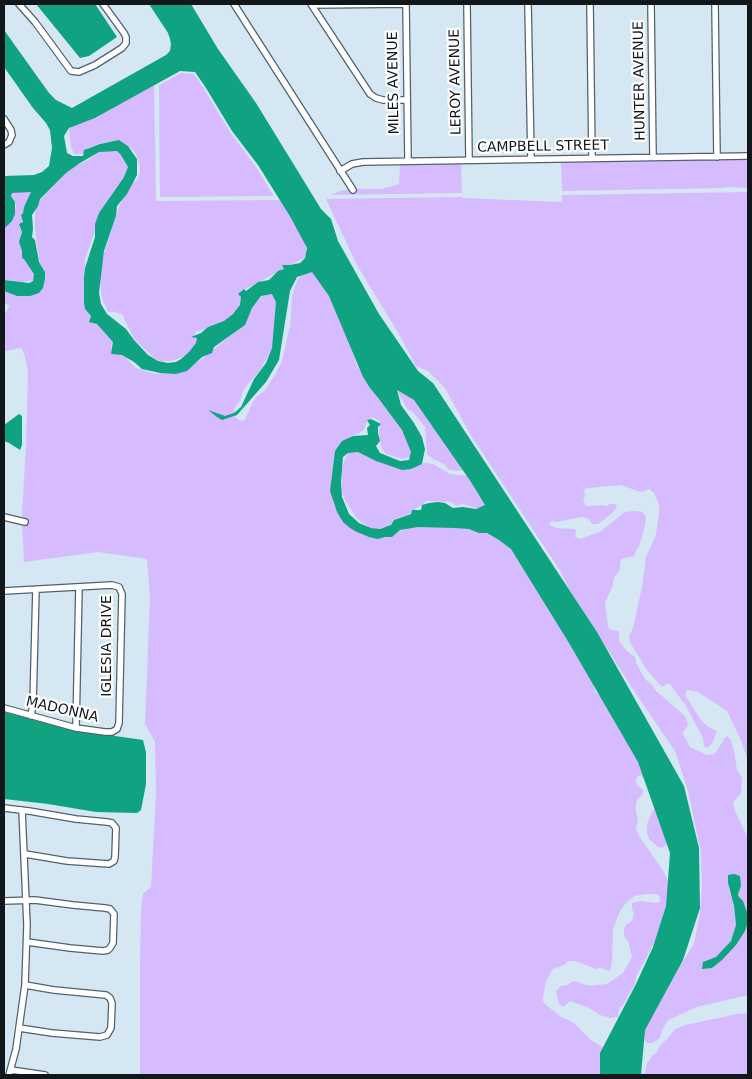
<!DOCTYPE html>
<html>
<head>
<meta charset="utf-8">
<style>
	body { margin:0 }
	#map { position:relative; width:752px; height:1079px; overflow:hidden; background:#d5e7f3; font-family:"DejaVu Sans",sans-serif }
	canvas { display:block }
	.frame { position:absolute; inset:0; border:5px solid #11171b; pointer-events:none }
</style>
</head>
<body>
<div id="map">
<canvas width="752" height="1079"></canvas>
<div class="frame"></div>
</div>
<script>
const g = document.querySelector('canvas').getContext('2d');
g.lineJoin = 'round';
function paint(path, color) { g.fillStyle = color; g.fill(path, 'evenodd'); }
const toPath = rows => new Path2D(rows.map(r => 'M' + r).join(''));
function strokePath(path, color, width, dash) { g.strokeStyle = color; g.lineWidth = width; g.lineCap = dash ? 'butt' : 'round'; g.setLineDash(dash || []); g.stroke(path); }
function label(font, color, halo, rows, align = 'center') {
  g.font = font + ' "DejaVu Sans",sans-serif'; g.lineWidth = 4.5; g.setLineDash([]); g.textBaseline = 'middle'; g.strokeStyle = halo; g.fillStyle = color; for (const [text, x, y, turn = 0] of rows) {
    g.save(); g.translate(x, y); g.rotate((+turn || 0) * Math.PI / 180); g.textAlign = isNaN(turn) ? turn : align; if (halo) g.strokeText(text, 0, 0); g.fillText(text, 0, 0); g.restore();
  }
}
const green = toPath([
	[181,73,194,74,204,89,230,132,256,167,274,196,160,197,159,85],
	[154,80,156,201,281,200,303,234,307,253,304,258,240,292,242,304,232,319,212,325,208,329,196,331,194,337,199,339,191,351,180,358,170,361,160,361,154,358,134,339,122,314,114,312,108,312,102,298,101,292,100,277,104,254,120,204,133,182,137,180,140,173,140,166,136,154,132,149,121,141,102,143,87,148,84,153,80,154,74,154,71,147,69,130,73,122,99,117,101,114,106,110,111,110,115,103],
	[111,149,121,153,130,167,122,180,113,192,97,226,85,259,84,275,84,293,89,314,101,328,114,341,111,346,112,350,125,357,136,368,155,374,175,372,188,368,203,358,241,327,246,320,252,308,261,297,273,290,279,296,273,347,260,370,244,389,240,401,234,409,235,417,241,421,245,420,250,408,256,397,265,390,275,375,282,361,290,326,292,297,295,286,298,279,307,271,315,269,339,314,357,366,375,392,394,416,399,426,409,439,412,450,410,457,403,459,386,454,382,449,380,441,379,434,380,421,372,417,368,420,364,429,361,432,350,437,343,442,331,488,334,505,353,529,397,532,416,525,439,523,487,533,508,544,591,674,595,691,614,712,632,745,646,780,640,775,637,777,636,781,637,785,643,790,643,794,637,800,636,805,636,812,638,818,636,829,639,836,664,872,671,888,656,939,636,977,635,984,628,996,624,1004,619,1009,618,1017,610,1018,600,1015,589,1008,570,1001,563,1007,559,1004,556,991,561,986,567,985,574,981,590,986,607,984,623,973,632,957,628,941,624,936,624,929,626,925,632,921,634,914,632,909,632,903,640,901,656,903,660,902,660,897,657,894,648,894,635,896,629,900,622,908,618,916,613,930,612,961,610,971,601,968,596,969,575,961,568,961,564,965,553,969,546,981,543,997,543,1001,545,1004,560,1016,574,1023,591,1040,604,1048,604,1075,140,1075,140,960,141,911,143,894,151,887,156,794,155,742,145,724,150,597,147,559,98,552,24,562,22,524,27,525,28,521,22,519,22,512,26,446,28,371,24,353,21,348,5,351,4,348,4,314,10,306,4,302,4,286,36,292,41,291,44,283,46,277,39,259,35,228,35,213,37,203,64,175,73,167,88,160,100,151],
	[748,159,748,188,726,187,724,188,562,191,561,161],
	[400,163,461,163,462,193,331,195,340,191,349,189,352,193,356,191,355,189,382,189,399,184],
	[32,189,23,217,21,235,22,255,34,269,35,280,21,282,6,280,4,279,4,225,13,217,16,206,15,201,9,193],
	[748,192,748,761,740,738,727,711,698,692,687,690,685,695,701,720,707,726,717,731,712,744,707,748,704,746,703,738,686,706,669,683,663,686,661,686,646,669,630,642,629,636,633,628,642,587,646,557,656,535,659,513,659,504,654,493,649,489,643,492,637,491,621,485,589,488,584,489,585,496,583,501,586,506,602,505,607,506,609,504,615,504,617,506,617,507,611,514,598,524,592,524,589,519,582,517,557,522,551,521,549,524,551,526,558,528,574,529,576,530,575,537,581,539,601,531,625,512,634,511,642,512,646,517,645,525,639,547,636,551,634,556,621,559,620,564,620,570,614,578,612,588,605,602,608,626,611,630,619,631,619,641,627,651,636,658,636,663,645,679,652,685,655,690,685,716,687,721,688,726,683,732,683,734,690,747,707,755,714,754,717,751,724,739,727,736,731,740,734,751,737,770,742,777,741,793,733,802,735,811,748,838,748,995,697,1007,668,1020,662,1031,660,1038,653,1043,648,1043,645,1041,643,1031,676,972,694,944,700,913,702,887,701,852,688,791,675,751,636,694,568,587,561,572,470,434,445,388,428,371,416,366,400,336,357,265,326,199,462,197,462,198,562,202,562,195],
	[728,875,741,886,738,893,739,897,736,945,702,969,707,960,710,960,716,957,731,941,736,925,733,900,729,891],
	[392,382,410,394,462,468,461,471,449,470,444,464,433,459,427,454,425,427,412,411,408,410],
	[359,448,378,458,418,464,425,463,433,464,450,474,471,476,474,479,474,488,486,504,482,510,463,504,456,506,451,502,426,501,423,505,418,507,409,514,395,519,391,524,386,528,375,529,369,527,357,519,345,500,342,493,342,468,345,459,348,453],
	[662,804,670,855,668,847,666,844,663,848,658,847,650,840,647,834,647,824,652,812,657,806],
	[748,1013,748,1075,644,1075,647,1063,652,1056,656,1053,660,1046,668,1038,675,1029,685,1025,737,1014]
]);
const water = toPath([
	[36,4,95,4,117,37,89,56,80,58],
	[149,4,191,4,218,49,256,103,321,209,331,219,338,241,379,314,418,371,433,383,597,632,684,786,699,848,700,908,683,960,645,1030,641,1075,600,1075,600,1053,636,984,653,947,666,906,670,853,638,762,569,643,511,549,499,540,487,533,479,533,469,529,455,528,418,527,400,530,392,537,385,537,378,539,369,537,357,532,350,528,343,522,337,512,330,491,335,451,342,441,353,436,368,435,367,428,370,425,367,420,371,419,381,424,378,427,378,433,380,441,376,446,380,453,400,461,409,460,411,452,402,430,379,399,370,388,363,377,329,296,312,272,297,277,290,291,279,360,266,382,237,415,222,420,217,417,208,410,225,416,234,413,241,407,254,379,266,363,272,348,276,302,272,294,261,296,252,308,245,325,214,347,212,353,202,357,187,371,176,374,160,373,142,369,134,362,122,355,111,354,113,342,97,324,89,322,91,316,85,309,84,303,84,277,85,268,95,237,95,224,99,213,124,177,128,167,121,155,117,151,99,152,80,163,66,173,40,199,38,206,32,215,33,229,32,237,35,240,39,262,45,272,45,279,43,288,39,293,30,296,17,296,4,291,4,280,29,283,33,281,34,274,24,259,22,258,22,251,19,242,22,232,19,224,23,222,21,215,23,213,24,207,31,192,12,193,11,196,15,202,15,214,12,221,7,226,4,228,4,176,34,175,42,172,49,166,52,148,50,130,46,123,33,108,4,67,4,30,49,93,56,100,72,108,166,55,170,51,171,44,170,39,168,33],
	[180,71,195,72,206,88,232,131,258,165,291,218,307,248,305,258,300,263,290,265,282,265,284,269,278,271,269,280,258,282,246,291,244,289,238,294,241,297,240,305,233,314,224,321,208,327,201,333,191,337,197,338,196,343,189,352,181,359,176,362,168,363,158,361,148,355,134,340,126,329,107,314,101,304,99,293,104,251,116,216,117,206,127,194,137,175,137,159,128,146,119,140,100,144,84,150,83,156,73,156,67,153,64,136,69,128,95,118],
	[397,390,414,400,471,482,485,505,476,509,463,507,453,508,445,503,438,502,429,503,422,505,421,510,412,510,411,514,394,520,391,525,380,529,371,528,359,523,349,514,342,497,341,482,343,457,348,453,358,452,376,461,402,470,411,469,422,464,425,449,422,437,414,423,401,405],
	[19,414,22,416,22,445,20,450,9,443,4,441,4,425],
	[4,712,67,729,143,740,146,752,146,784,141,810,137,813,96,812,48,804,4,799],
	[734,874,740,876,741,886,738,894,739,897,743,901,748,915,748,922,745,931,736,945,722,960,712,968,702,969,703,962,716,957,731,941,736,925,734,906,728,883,728,875]
]);
const minor = toPath([
	[19,4,35,22,71,71,79,72,95,65,122,48,126,43,126,37,124,33,103,4],
	[234,4,353,190],
	[311,4,370,94,376,98,383,100,407,100],
	[406,4,408,161],
	[467,4,469,160],
	[528,4,531,159],
	[590,4,592,158],
	[651,4,653,157],
	[715,4,717,157],
	[312,5,406,4],
	[4,119,11,130,12,135,9,142,4,145],
	[340,171,352,164,363,162,748,156],
	[4,517,25,522],
	[4,591,112,585,119,587,122,594,119,723,117,729,112,732,105,732,76,728,4,708],
	[31,716,33,704,36,589],
	[76,728,79,587],
	[4,808,29,811,76,819,107,822,112,823,116,828,115,857,114,861,109,864,67,861,25,854],
	[4,901,35,900,73,905,105,908,110,909,114,914,113,943,110,948,108,950,103,951,70,948,27,942],
	[19,1028,52,1033,100,1037,107,1035,111,1028,112,1003,110,998,106,995,54,990,25,985],
	[11,1070,45,1075],
	[9,1075,16,1049,25,985,27,925,22,810]
]);
const streetNames = [
	["HUNTER AVENUE",640,81,-91],
	["LEROY AVENUE",456,82,-91],
	["MILES AVENUE",394,83,-91],
	["CAMPBELL STREET",543,147,-1],
	["IGLESIA DRIVE",107,646,-90],
	["MADONNA",62,710,13]
];
paint(green, '#d6bcff');
paint(water, '#0fa382');
strokePath(minor, '#52616b', 8);
strokePath(minor, '#fff', 5.5);
label('14px', '#11171b', '#fff', streetNames);
</script>
</body>
</html>
